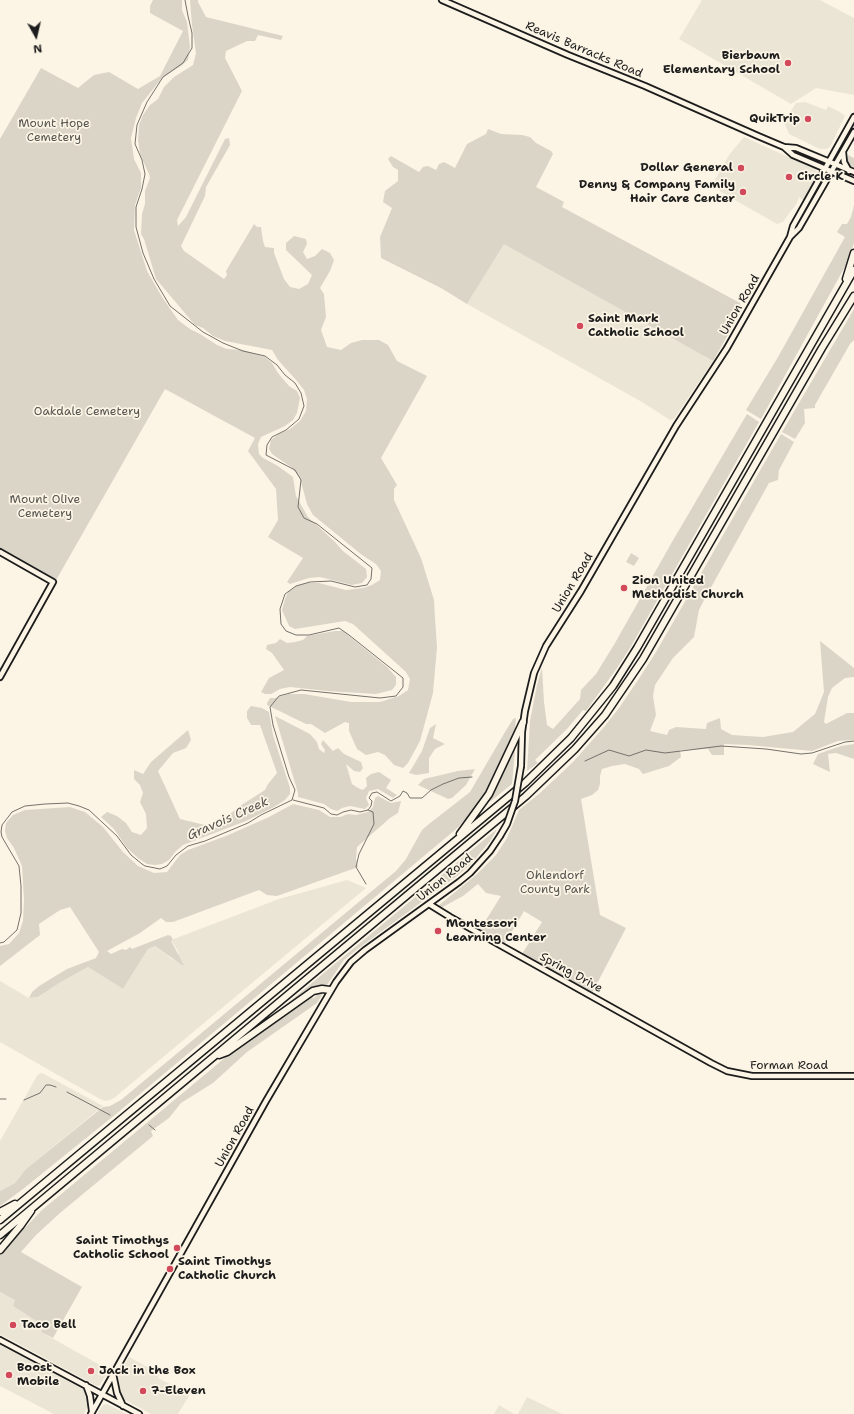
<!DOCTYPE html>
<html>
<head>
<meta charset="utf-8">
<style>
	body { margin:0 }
	#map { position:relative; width:854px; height:1414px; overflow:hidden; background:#fcf5e5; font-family:"Shantell Sans",sans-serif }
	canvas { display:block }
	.north { position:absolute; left:16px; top:16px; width:40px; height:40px; -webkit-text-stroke:3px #fcf5e5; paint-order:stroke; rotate:172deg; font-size:11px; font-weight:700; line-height:16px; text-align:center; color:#1c1c1c }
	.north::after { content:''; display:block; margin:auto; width:14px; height:18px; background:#1c1c1c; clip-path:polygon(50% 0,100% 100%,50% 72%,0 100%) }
</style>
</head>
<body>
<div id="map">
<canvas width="854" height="1414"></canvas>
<div class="north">N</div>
</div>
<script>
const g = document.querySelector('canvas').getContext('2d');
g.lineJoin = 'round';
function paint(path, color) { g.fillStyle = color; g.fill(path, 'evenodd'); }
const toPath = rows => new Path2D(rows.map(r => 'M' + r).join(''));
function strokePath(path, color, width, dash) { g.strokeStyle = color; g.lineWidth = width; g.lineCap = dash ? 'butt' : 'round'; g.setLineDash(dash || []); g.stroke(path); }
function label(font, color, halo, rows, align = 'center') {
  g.font = font + ' "Shantell Sans",sans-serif'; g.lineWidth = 3.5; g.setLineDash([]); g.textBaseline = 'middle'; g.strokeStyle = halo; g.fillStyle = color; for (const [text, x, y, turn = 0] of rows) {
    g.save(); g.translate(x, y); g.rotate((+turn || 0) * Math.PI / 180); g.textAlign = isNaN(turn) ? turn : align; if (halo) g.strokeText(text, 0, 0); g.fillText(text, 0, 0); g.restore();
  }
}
const built = toPath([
	[702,0,820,0,854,18,854,95,816,88,791,104,679,39],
	[805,102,826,110,828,106,840,112,845,116,830,147,826,149,820,149,789,134,784,122,796,103],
	[744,137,815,169,818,173,817,177,803,200,799,197,797,203,783,222,777,224,721,192,716,186,715,180,729,155],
	[504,243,713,361,674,419,670,420,642,402,467,304],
	[347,880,366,888,114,1098,110,1100,105,1101,100,1099,0,1042,0,981,29,998,38,997,61,982,88,967,123,989,148,949,155,946,172,959,184,964,179,957,178,951,171,940,279,899],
	[42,1073,103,1106,26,1169,15,1183,0,1191,0,1141,37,1076,39,1074],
	[0,1292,16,1300,13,1306,44,1326,41,1332,109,1370,100,1385,97,1386,0,1334],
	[0,1345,85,1390,88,1393,89,1403,84,1414,54,1414,0,1386],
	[129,1357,160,1374,158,1378,190,1394,178,1414,151,1414,123,1399,120,1395,116,1386,117,1378],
	[527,1397,562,1414,518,1414],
	[107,1404,109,1405,126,1414,97,1414,103,1405],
	[499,1405,514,1414,494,1414]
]);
const green = toPath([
	[153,0,182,0,182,10,187,22,190,47,188,60,181,66,162,78,142,103,136,118,131,138,134,159,141,173,141,188,135,205,134,230,147,271,162,297,178,320,190,329,200,334,217,345,227,349,243,350,265,357,272,363,278,373,289,386,297,391,300,398,297,413,293,420,285,426,261,437,258,444,259,454,263,458,278,466,293,477,296,496,308,517,334,541,343,551,366,569,367,577,362,583,352,585,320,577,309,578,290,584,287,582,303,558,268,537,278,520,276,489,248,451,255,438,165,389,55,582,0,550,0,139,41,68,78,88,94,75,109,72,138,89,160,76,183,31,150,13,150,6],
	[190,0,198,0,198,2,206,17,283,36,281,40,258,35,255,41,247,41,226,51,225,58,242,91,177,220,178,226,186,217,225,139,229,138,230,145,206,187,205,196,181,246,184,251,224,279,227,275,226,271,254,224,257,227,261,227,263,241,265,247,274,248,274,253,284,279,290,287,299,289,308,284,312,275,286,250,286,243,294,236,306,239,307,244,303,252,307,259,315,256,322,249,330,253,334,260,330,271,320,288,324,294,326,317,321,330,327,347,341,350,351,343,362,340,379,340,388,345,397,361,427,376,381,458,397,485,394,489,394,500,421,558,434,600,435,618,437,647,433,693,420,741,408,763,403,768,394,765,385,755,378,752,366,755,357,749,349,731,349,723,345,722,325,733,311,724,306,724,267,705,267,703,270,698,275,698,289,694,304,694,351,702,380,702,399,696,408,690,410,679,406,672,353,624,345,621,295,629,289,626,282,610,285,599,288,592,296,586,306,583,319,583,346,590,363,588,372,585,380,580,381,571,376,564,362,555,313,515,307,504,300,478,291,467,272,454,269,449,271,440,279,434,290,429,300,421,306,411,307,399,304,390,297,381,278,360,272,350,225,341,213,336,203,328,195,325,156,279,144,239,141,234,142,214,145,204,145,191,150,178,149,174,140,154,138,140,139,125,143,115,150,105,158,99,164,87,174,77,193,65,196,53,192,25],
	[488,129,501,134,522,135,530,137,536,143,551,151,553,154,536,187,564,202,562,207,740,303,742,310,713,361,504,244,467,304,441,288,381,258,380,237,392,208,383,202,385,191,398,181,398,170,393,167,388,159,391,156,419,172,423,167,428,166,436,170,439,164,444,162,455,168,467,144,486,134],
	[848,155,854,158,854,167,850,166,846,161],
	[854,205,854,243,847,263,761,419,746,410,778,357,845,237,837,232,842,224,847,224,851,217],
	[854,309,854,340,850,344,815,405,815,408,804,409,805,423,795,439,782,432],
	[747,414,759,422,630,648,615,671,591,704,586,711,583,710,567,729,535,760,538,763,527,771,530,721,537,685,542,668,544,702,547,725,553,729,580,699,581,690,596,674,615,643,672,542],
	[781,434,794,442,779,470,778,480,769,483,704,600,699,610,694,637,673,658,655,685,653,696,656,715,650,731,667,735,669,730,676,727,706,729,707,723,720,718,721,729,732,735,763,737,793,732,815,714,824,692,820,641,854,668,854,677,845,678,832,688,828,697,824,722,826,724,847,713,854,713,854,740,838,741,812,751,748,745,724,744,724,755,712,755,708,749,680,750,681,757,669,766,643,774,639,769,625,764,612,766,602,769,600,776,600,784,598,790,592,795,581,799,600,915,626,928,592,993,522,954,542,922,524,911,504,945,479,931,501,896,486,893,478,884,463,896,439,909,438,906,476,875,496,855,507,838,519,810,540,793,573,762,604,727,619,708,638,680,656,652],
	[631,553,639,558,634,566,626,562],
	[335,631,343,631,387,667,396,677,396,685,392,690,376,694,327,691,290,687,280,689,271,694,265,694,261,692,269,678,284,670,272,653,266,649,267,645,276,643,280,639,287,643,295,642,303,640,307,636],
	[251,706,262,708,269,712,273,735,290,788,290,794,285,800,274,807,246,821,183,845,176,851,169,860,162,864,155,865,147,864,138,858,127,848,114,829,101,817,107,812,117,816,126,823,132,832,141,835,147,828,146,814,140,802,143,793,140,785,134,779,134,770,143,774,151,762,188,730,191,740,186,748,173,753,158,771,180,819,205,825,222,820,243,804,265,790,268,784,277,773,260,725,251,725,247,718,247,711],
	[275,716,310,734,317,742,319,749,324,753,325,750,321,744,323,740,333,751,338,748,344,754,361,762,363,768,360,772,354,771,346,764,352,784,358,788,363,790,367,786,366,778,371,774,379,772,391,780,386,788,397,795,393,798,378,789,369,791,366,798,369,805,365,809,350,806,342,808,337,811,331,809,324,804,298,797,298,793],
	[516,718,515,730,492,783,480,803,469,816,455,830,116,1114,23,1189,0,1206,0,1191,15,1183,26,1169,103,1107,110,1106,121,1100,396,871,406,859,422,830,429,824,470,792,505,732,513,719],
	[436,724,433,738,445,744,435,749,429,758,429,773,416,775,409,773,422,751,430,728],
	[854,744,854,759,836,753,828,754,830,772,813,764,818,754,841,746],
	[515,750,512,784,491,801,485,803,498,782,512,752],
	[475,769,466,785,452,798,448,799,418,785,424,779,458,771],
	[378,796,391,803,401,801,398,813,390,818,357,847,356,859,358,867,277,896,267,895,259,890,173,922,166,922,161,918,140,933,107,951,111,954,122,949,126,950,130,947,132,949,168,935,171,936,173,940,171,941,184,965,182,965,155,946,148,949,123,989,88,967,61,982,38,997,29,998,32,992,39,986,67,969,96,958,99,952,70,907,60,910,39,924,40,935,0,966,0,946,9,944,19,933,23,921,24,900,22,866,14,848,7,838,5,831,6,823,13,815,25,810,70,807,85,812,103,827,123,852,138,866,154,873,167,872,180,855,188,850,226,836,269,817,293,804,319,810,330,817,340,817,348,814,356,815,368,812,373,807,375,798],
	[497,829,491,840,470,865,457,876,359,948,344,960,327,985,315,987,271,1017],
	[320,992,322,995,317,1003,247,1052,213,1083,181,1103,169,1118,151,1131,153,1136,60,1213,36,1235,21,1252,82,1287,53,1338,41,1332,44,1326,13,1306,15,1300,0,1292,0,1254,42,1210,232,1052,311,997,314,998]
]);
const stream = toPath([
	[585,761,609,750,629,756,646,750,665,753,721,746,766,749,801,754,812,753,845,742,854,741],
	[293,800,324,808,331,814,337,815,343,812,351,810,360,812,368,810,371,806,372,801,369,798,372,793,377,792,391,801,400,796,403,791,407,793,410,798,422,798,431,790,443,784,459,778,472,777],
	[366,884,356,867,359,854,374,824,373,812,368,810],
	[0,943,4,942,17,930,21,913,21,886,19,866,2,837,1,832,2,825,12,812,25,806,45,804,68,803,79,806,89,810,117,836,131,855,142,864,145,866,160,869,167,866,176,855,188,846,205,841,248,823,261,815,292,800,295,790,289,777,273,725,270,707,279,696,301,690,380,698,396,696,403,687,403,678,349,635,339,628,309,635,296,635,286,631,281,624,280,609,285,594,296,586,310,582,331,581,355,587,367,585,371,579,372,568,317,524,304,518,298,507,301,480,295,470,266,455,267,445,272,437,286,430,299,419,304,406,301,393,295,383,285,375,277,365,265,356,243,351,223,343,203,332,170,306,154,279,143,253,136,227,136,207,142,189,145,174,142,160,135,144,137,125,147,102,163,77,183,63,192,48,192,33,188,16,185,0],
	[67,1092,110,1115],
	[0,1099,6,1099],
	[24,1100,40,1093,46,1085,50,1085,56,1087],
	[149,1125,155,1130]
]);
const secondary = toPath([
	[442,0,568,55,645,86,758,136,784,147,796,148,854,172],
	[784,147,793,155,854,181],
	[843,152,844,162,849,171],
	[790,237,799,228,854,132],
	[0,552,53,582,0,677],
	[521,766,522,732,525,711,534,673,546,646,581,591,676,426,727,348,790,237,793,226,854,117],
	[429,904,450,917,711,1063,727,1071,752,1076,854,1076],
	[0,1340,139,1414],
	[113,1374,117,1393,123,1406],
	[86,1385,90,1396,92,1411],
	[91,1414,266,1101,336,982,351,962,365,950,459,882,470,873,490,851,500,836]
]);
const highway = toPath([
	[846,279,854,253],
	[460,834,489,794,523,722],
	[219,1055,227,1052,313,991,322,989,330,990],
	[0,1212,15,1204],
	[0,1220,525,783,571,738,613,686,637,648,854,270],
	[0,1235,526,796,575,749,605,715,643,659,822,348,854,296],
	[0,1250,21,1225,31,1211]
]);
const secondaryBridge = toPath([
	[500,836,507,824,515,801,521,766]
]);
const markers = [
	[788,63,4,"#d1495b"],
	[808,119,4,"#d1495b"],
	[741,168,4,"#d1495b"],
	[789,177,4,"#d1495b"],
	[743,192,4,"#d1495b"],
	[580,326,4,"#d1495b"],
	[624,588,4,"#d1495b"],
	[438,931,4,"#d1495b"],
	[177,1248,4,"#d1495b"],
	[170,1269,4,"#d1495b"],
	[13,1325,4,"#d1495b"],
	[91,1371,4,"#d1495b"],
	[9,1375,4,"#d1495b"],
	[143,1391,4,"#d1495b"]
];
const streetNames = [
	["Reavis Barracks Road",584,50,23],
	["Union Road",740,305,-60],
	["Union Road",573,583,-59],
	["Union Road",445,878,-39],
	["Spring Drive",571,973,29],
	["Forman Road",789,1066],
	["Union Road",235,1137,-61]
];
const poiNames = [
	["Bierbaum",780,56,"right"],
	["Elementary School",780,70,"right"],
	["QuikTrip",800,119,"right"],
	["Dollar General",733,168,"right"],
	["Circle K",797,177],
	["Denny & Company Family",735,185,"right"],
	["Hair Care Center",735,199,"right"],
	["Saint Mark",588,319],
	["Catholic School",588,333],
	["Zion United",632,581],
	["Methodist Church",632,595],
	["Montessori",446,924],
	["Learning Center",446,938],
	["Saint Timothys",169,1241,"right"],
	["Catholic School",169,1255,"right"],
	["Saint Timothys",178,1262],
	["Catholic Church",178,1276],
	["Taco Bell",21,1325],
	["Boost",17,1368],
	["Mobile",17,1382],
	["Jack in the Box",99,1371],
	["7-Eleven",151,1391]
];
const parkNames = [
	["Mount Hope",54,124],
	["Cemetery",54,138],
	["Oakdale Cemetery",87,412],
	["Mount Olive",45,500],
	["Cemetery",45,514],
	["Ohlendorf",555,876],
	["County Park",555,890]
];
const waterNames = [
	["Gravois Creek",228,819,-24]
];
paint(built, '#ebe5d6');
paint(green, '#dbd5c8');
strokePath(stream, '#75726c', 1);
strokePath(secondary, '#1c1c1c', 8);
strokePath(highway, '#1c1c1c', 9);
strokePath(secondary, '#fcf5e5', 4.5);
strokePath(highway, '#fcf5e5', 6);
strokePath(secondaryBridge, '#1c1c1c', 8, []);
strokePath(secondaryBridge, '#fcf5e5', 4.5);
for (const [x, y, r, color] of markers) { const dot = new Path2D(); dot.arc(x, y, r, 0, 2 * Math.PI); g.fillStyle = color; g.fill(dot); strokePath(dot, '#fcf5e5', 1.5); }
label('12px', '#1c1c1c', '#fcf5e5', streetNames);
label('bold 12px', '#1c1c1c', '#fcf5e5', poiNames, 'left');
label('12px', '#555450', '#fcf5e5', parkNames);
label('italic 13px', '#575551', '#fcf5e5', waterNames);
</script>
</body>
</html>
